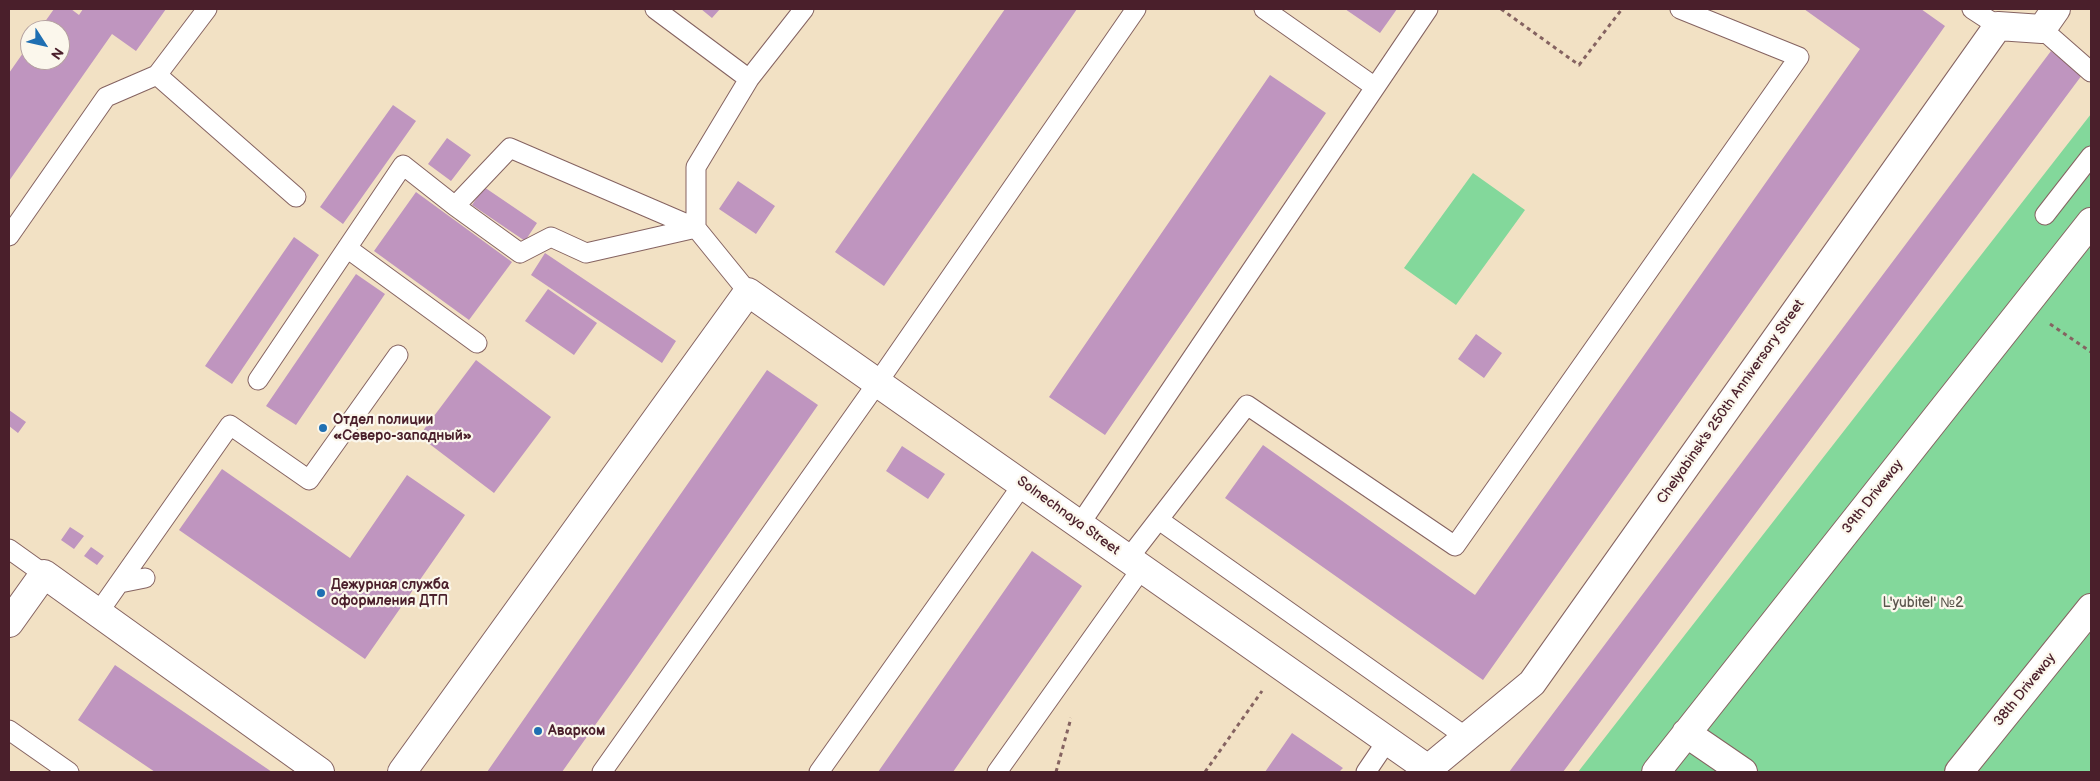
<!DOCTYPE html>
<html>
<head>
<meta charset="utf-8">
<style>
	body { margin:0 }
	#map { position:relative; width:2100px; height:781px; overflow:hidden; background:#f2e1c4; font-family:"Balsamiq Sans",sans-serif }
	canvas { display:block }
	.frame { position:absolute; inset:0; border:10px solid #4a1f2b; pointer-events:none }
	.north { position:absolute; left:20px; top:20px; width:50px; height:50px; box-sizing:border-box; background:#fbf7ec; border:1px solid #b4a19f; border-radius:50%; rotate:125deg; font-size:14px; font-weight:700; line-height:20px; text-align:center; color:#4a1f2b }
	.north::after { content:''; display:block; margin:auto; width:18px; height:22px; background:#1f6fb2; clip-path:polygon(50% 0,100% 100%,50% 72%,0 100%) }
</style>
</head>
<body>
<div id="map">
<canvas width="2100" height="781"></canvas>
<div class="frame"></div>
<div class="north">N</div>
</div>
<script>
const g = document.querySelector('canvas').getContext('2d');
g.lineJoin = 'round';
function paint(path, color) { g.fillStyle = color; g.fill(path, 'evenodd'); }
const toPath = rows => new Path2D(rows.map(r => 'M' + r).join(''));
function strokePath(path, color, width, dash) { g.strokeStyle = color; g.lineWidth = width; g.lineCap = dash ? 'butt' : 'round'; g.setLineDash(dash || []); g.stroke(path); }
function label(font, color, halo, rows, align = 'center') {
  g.font = font + ' "Balsamiq Sans",sans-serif'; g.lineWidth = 4.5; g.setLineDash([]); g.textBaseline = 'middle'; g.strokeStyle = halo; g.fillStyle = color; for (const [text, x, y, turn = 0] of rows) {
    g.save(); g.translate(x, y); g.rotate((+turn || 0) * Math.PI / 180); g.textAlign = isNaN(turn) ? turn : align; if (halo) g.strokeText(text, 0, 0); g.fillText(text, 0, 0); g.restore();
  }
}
const green = toPath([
	[2091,114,2091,772,1578,772],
	[1473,173,1525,210,1456,305,1404,268]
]);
const building = toPath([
	[54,9,71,9,79,15,83,9,166,9,136,51,112,34,9,181,9,73,30,43,30,60,60,60,60,30,39,30],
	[701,9,720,9,712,18],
	[1005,9,1077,9,884,286,835,252],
	[1345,9,1397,9,1380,33],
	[1804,9,1921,9,1945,26,1483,680,1225,498,1263,445,1475,595,1860,49],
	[2051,51,2082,75,1563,772,1509,772],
	[1270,75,1326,113,1105,435,1049,397],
	[393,105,416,121,343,224,320,207],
	[447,138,471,155,451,181,428,164],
	[738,181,775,206,756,234,719,209],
	[484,187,537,223,525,241,472,205],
	[416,192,512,262,469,320,374,251],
	[294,237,319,255,232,384,205,366],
	[545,253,676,341,662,363,531,275],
	[356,274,385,294,296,425,266,406],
	[548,289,597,323,574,355,525,321],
	[1476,334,1502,353,1484,378,1458,359],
	[476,360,551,417,494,493,419,436],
	[767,370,818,405,627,680,562,772,487,772],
	[9,410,26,422,18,433,9,426],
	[902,446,945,474,928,499,886,471],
	[222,469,350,558,407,475,465,515,365,659,179,530],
	[70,527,84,536,74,549,61,540],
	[91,547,104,556,97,565,84,556],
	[1032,551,1082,586,962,759,953,772,878,772],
	[115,665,272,772,155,772,78,720],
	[1292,733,1343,768,1339,772,1265,772]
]);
const path = toPath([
	[1501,9,1579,65,1622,9],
	[2050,324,2091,352],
	[1056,772,1071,718],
	[1205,772,1262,691]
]);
const service = toPath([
	[655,9,749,79],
	[1264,9,1375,87],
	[1972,9,1998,26],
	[2042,29,2091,72],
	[157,75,296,197],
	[455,206,520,253,551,237,586,253,696,228],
	[2045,215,2091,156],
	[9,236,106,97,157,75,207,9],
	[347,248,477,343],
	[748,292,696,228,696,167,749,79,804,9],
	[258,380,403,165,455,206,510,148,696,228],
	[1159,520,1466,737],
	[1080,524,1428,9],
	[9,549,44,574],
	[1128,559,1247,405,1455,546,1799,57,1680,9],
	[120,583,145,578],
	[98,613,230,425,309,480,398,355],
	[9,730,69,772],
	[602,772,878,382,1136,9],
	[819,772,1023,484],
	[997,772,1142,568],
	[1366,772,1387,741]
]);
const minor = toPath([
	[9,623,44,574,320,772],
	[1686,733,1743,772],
	[402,772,748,292,1428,769,1532,683,1998,26,2042,29,2056,9],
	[1656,772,2091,222],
	[1959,772,2091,608]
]);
const markers = [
	[323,428,5,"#1f6fb2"],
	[321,593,5,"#1f6fb2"],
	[538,731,5,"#1f6fb2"]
];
const streetNames = [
	["Chelyabinsk's 250th Anniversary Street",1731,402,-55],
	["39th Driveway",1873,497,-52],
	["Solnechnaya Street",1068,516,36],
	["38th Driveway",2025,690,-51]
];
const poiNames = [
	["Отдел полиции",333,420],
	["«Северо-западный»",333,436],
	["Дежурная служба",331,585],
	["оформления ДТП",331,601],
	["Аварком",548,731]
];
const parkNames = [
	["L'yubitel' №2",1923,603]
];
paint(green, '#83d89b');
paint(building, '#bf95bf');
strokePath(service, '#856361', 21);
strokePath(minor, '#856361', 30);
strokePath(path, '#856361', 3, [4, 4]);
strokePath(service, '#fff', 19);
strokePath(minor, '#fff', 28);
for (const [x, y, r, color] of markers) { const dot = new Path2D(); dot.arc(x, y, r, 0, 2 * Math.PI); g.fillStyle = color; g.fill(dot); strokePath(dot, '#fbf7ec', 2); }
label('14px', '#4a1f2b', '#fbf7ec', streetNames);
label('bold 14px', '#4a1f2b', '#fbf7ec', poiNames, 'left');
label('14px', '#5b564d', '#fbf7ec', parkNames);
</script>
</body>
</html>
